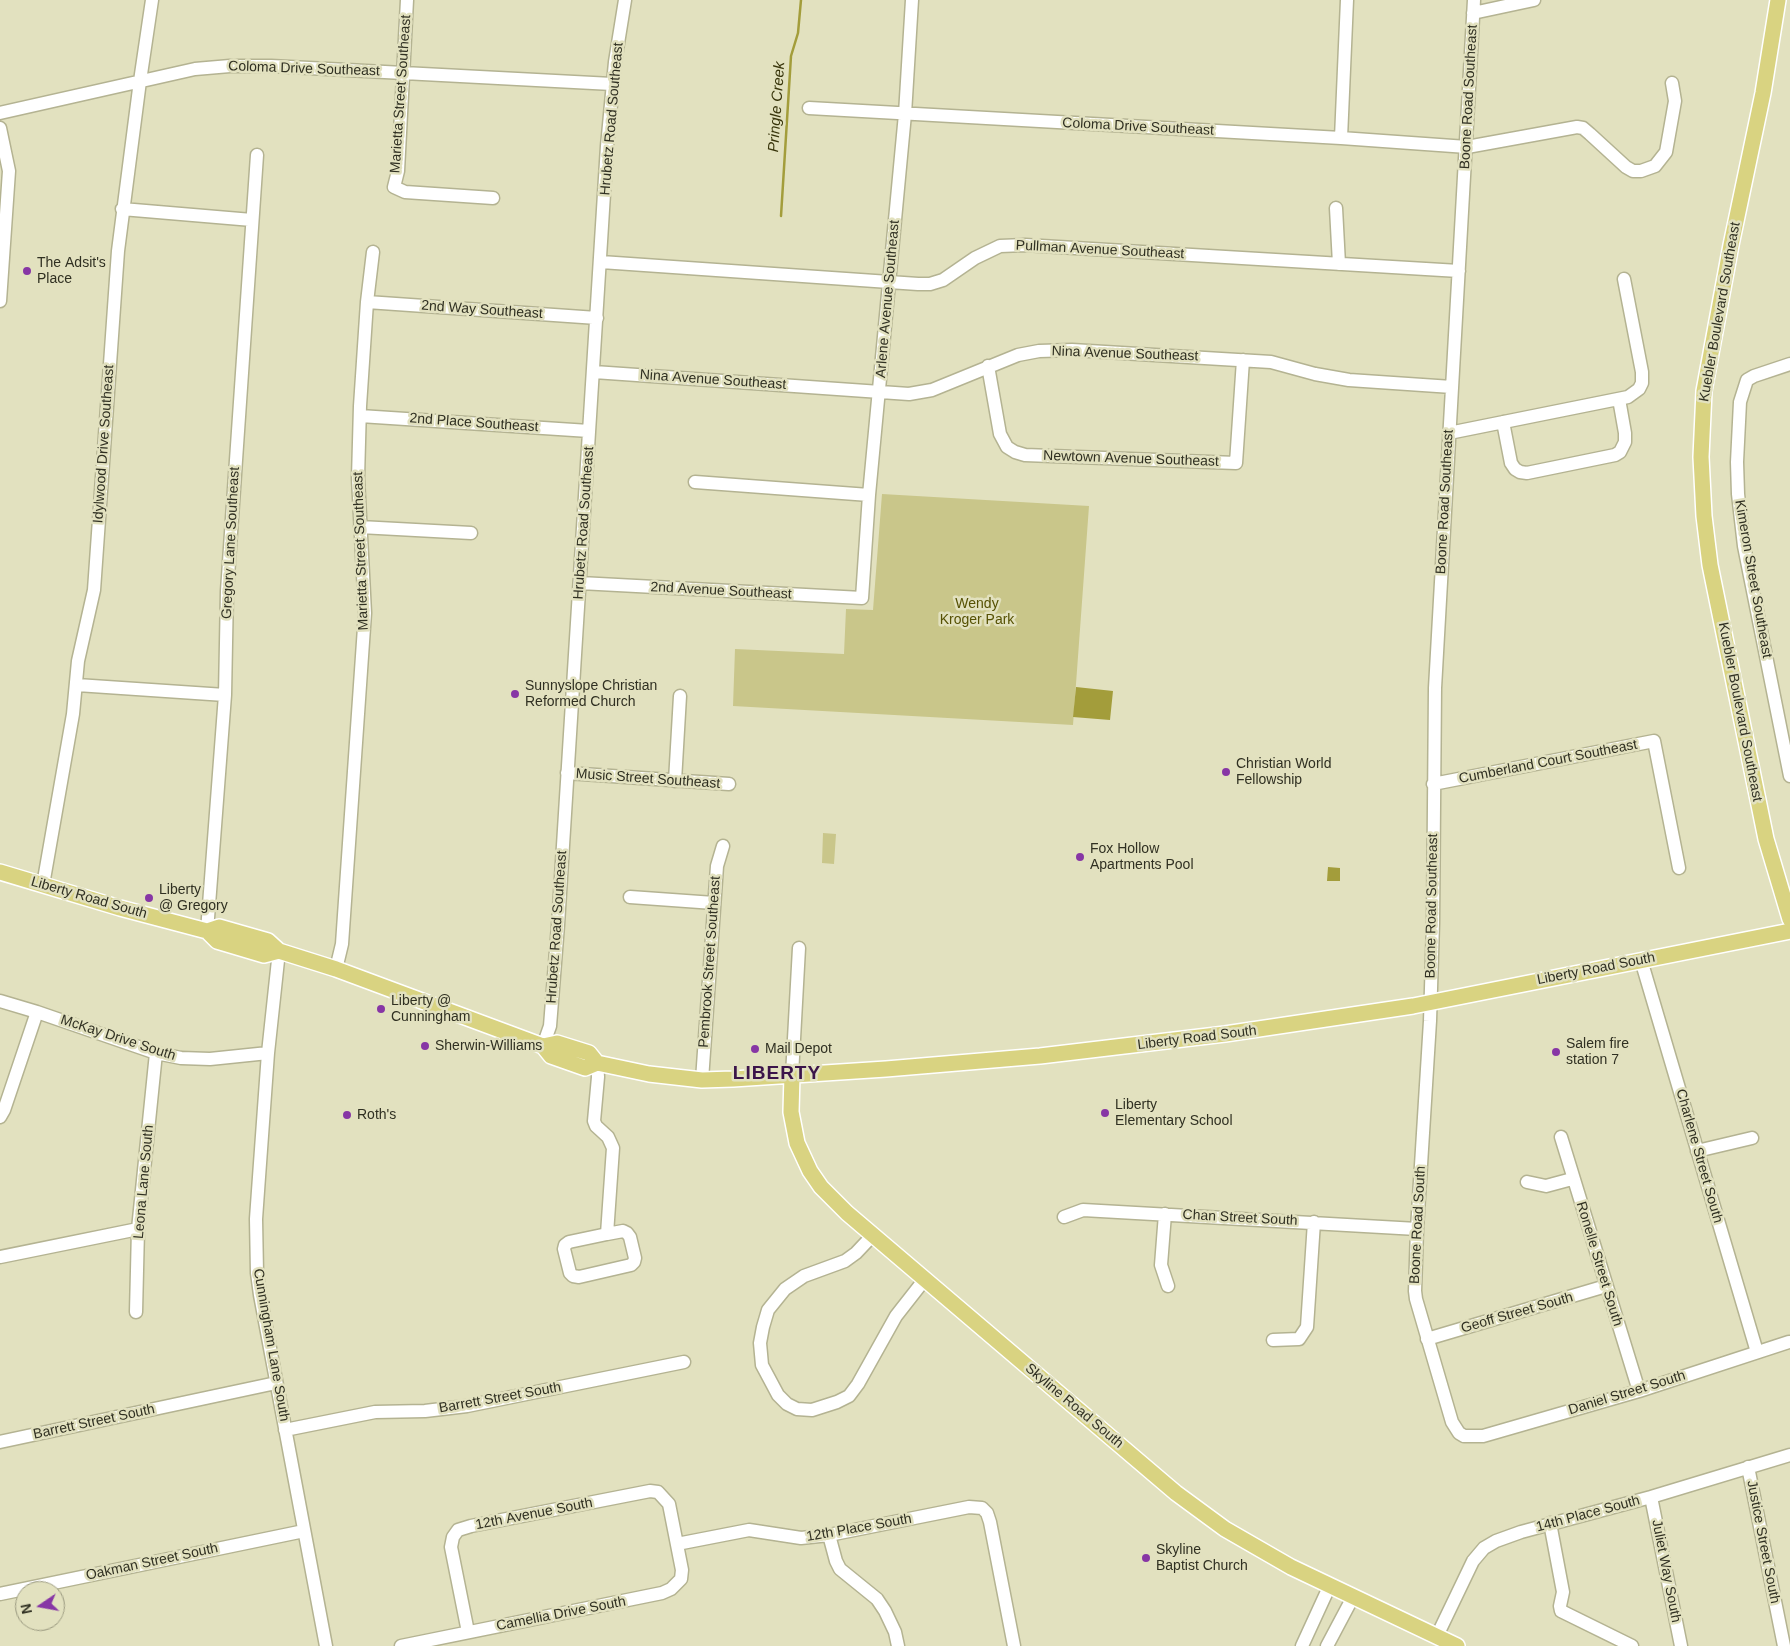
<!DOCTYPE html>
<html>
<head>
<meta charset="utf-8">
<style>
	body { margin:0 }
	#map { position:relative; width:1790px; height:1646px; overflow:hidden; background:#e2e1bf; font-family:Arial,sans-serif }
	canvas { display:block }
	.north { position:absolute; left:15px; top:1581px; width:50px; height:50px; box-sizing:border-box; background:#e2e1bf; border:1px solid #9b9a80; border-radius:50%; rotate:258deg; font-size:14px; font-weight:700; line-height:20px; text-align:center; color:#303022 }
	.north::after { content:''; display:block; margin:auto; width:18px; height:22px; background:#8736a5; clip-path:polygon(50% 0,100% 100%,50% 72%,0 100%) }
</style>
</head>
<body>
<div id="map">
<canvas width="1790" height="1646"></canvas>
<div class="north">N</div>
</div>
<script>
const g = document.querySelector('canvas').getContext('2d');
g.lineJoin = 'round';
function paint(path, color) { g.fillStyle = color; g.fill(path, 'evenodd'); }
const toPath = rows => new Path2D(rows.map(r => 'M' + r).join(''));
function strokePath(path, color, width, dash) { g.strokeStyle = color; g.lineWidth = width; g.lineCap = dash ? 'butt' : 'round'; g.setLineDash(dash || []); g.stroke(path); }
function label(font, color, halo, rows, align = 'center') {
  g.font = font + ' Arial,sans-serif'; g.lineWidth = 5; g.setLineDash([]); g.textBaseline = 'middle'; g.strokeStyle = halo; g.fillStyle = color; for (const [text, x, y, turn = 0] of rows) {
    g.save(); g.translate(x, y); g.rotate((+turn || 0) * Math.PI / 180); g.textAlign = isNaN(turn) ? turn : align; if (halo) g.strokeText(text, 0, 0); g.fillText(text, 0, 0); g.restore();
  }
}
const green = toPath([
	[882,494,1089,506,1073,725,733,706,735,649,844,654,846,609,873,610],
	[823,833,836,834,834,864,822,863]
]);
const water = toPath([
	[1076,687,1113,691,1110,720,1073,717],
	[1328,867,1340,868,1340,881,1327,881]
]);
const stream = toPath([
	[781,216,791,56,798,33,801,0]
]);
const minor = toPath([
	[407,0,398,171,394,187,405,192,493,198],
	[1474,0,1435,688,1433,923,1430,1021,1417,1229,1415,1291,1416,1299,1452,1422,1459,1433,1464,1436,1483,1436,1639,1391,1789,1342],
	[1473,13,1534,0],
	[809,108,1341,138,1467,147,1577,127,1583,128,1590,134,1626,167,1633,171,1641,171,1655,166,1666,152,1675,101,1672,83],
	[0,113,195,69,230,66,271,66,612,84],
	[0,128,9,171,0,301],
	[1341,138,1347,0],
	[1336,208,1339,264],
	[122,209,252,220],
	[601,262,918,284,930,284,943,280,975,258,1000,246,1025,245,1459,271],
	[367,302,597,318],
	[1790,364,1754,376,1747,380,1740,402,1737,462,1738,494,1744,546,1790,776],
	[988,366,1000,434,1007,447,1015,452,1025,455,1236,463,1243,360],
	[594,372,909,394,932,390,1018,355,1039,351,1072,350,1271,362,1315,374,1349,380,1452,387],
	[360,416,589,431],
	[1503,422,1511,463,1515,469,1520,472,1527,473,1615,455,1620,452,1625,442,1625,433,1619,399],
	[1449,433,1628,397,1639,389,1642,383,1642,372,1624,279],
	[695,482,869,495],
	[360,527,471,533],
	[580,583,862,598,869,495,905,114,912,0],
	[77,685,225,695],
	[567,773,729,784],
	[675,781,680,696],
	[1433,784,1654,741,1679,868],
	[43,885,73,714,78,661,94,590,118,251,140,81,152,0],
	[630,897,714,903],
	[207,931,225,695,227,591,257,155],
	[279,951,268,1053,259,1177,256,1219,257,1273,260,1295,326,1646],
	[1641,960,1757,1352],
	[336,969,342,944,365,613,358,478,360,406,367,302,373,252],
	[0,1001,37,1012,156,1053,181,1058,210,1059,268,1053],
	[543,1046,550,1026,558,925,607,146,615,62,625,0],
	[597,1063,598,1077,594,1121,596,1126,608,1137,613,1148,607,1234,569,1242,565,1245,564,1249,570,1273,573,1276,579,1277,631,1265,634,1262,635,1258,630,1237,627,1233,623,1231,607,1234],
	[792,1075,799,948],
	[702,1080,717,866,723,846],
	[0,1117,4,1110,37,1012],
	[1561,1137,1639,1391],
	[1697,1151,1752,1138],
	[1527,1182,1546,1186,1572,1179],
	[1165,1214,1161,1265,1168,1286],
	[1064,1217,1083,1210,1417,1229],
	[873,1235,856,1253,845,1261,804,1276,785,1289,768,1310,763,1327,760,1343,762,1365,778,1395,787,1404,797,1409,812,1410,837,1402,849,1396,858,1384,896,1316,925,1279],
	[0,1257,138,1229],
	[136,1312,138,1229,156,1053],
	[1427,1339,1606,1286],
	[1273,1340,1299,1339,1307,1327,1314,1222],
	[285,1430,375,1412,425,1411,467,1406,684,1362],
	[0,1442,276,1383],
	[1748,1467,1784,1646],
	[1651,1497,1681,1646],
	[1550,1523,1563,1592,1560,1606,1561,1611,1632,1646],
	[829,1535,836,1561,840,1569,877,1599,885,1611,895,1632,898,1646],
	[677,1544,749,1530,801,1538,829,1535,969,1507,982,1508,987,1513,990,1522,1014,1646],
	[0,1594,304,1531],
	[1437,1636,1473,1561,1484,1548,1496,1541,1521,1532,1651,1497,1790,1455],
	[401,1646,662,1593,671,1589,681,1579,682,1570,669,1504,658,1492,650,1491,471,1526,458,1530,453,1537,451,1547,468,1632],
	[1302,1646,1330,1585],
	[1327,1646,1353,1597]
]);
const major = toPath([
	[1778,0,1763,93,1731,245,1704,391,1701,457,1704,516,1710,565,1766,839,1790,919],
	[0,872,120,908,207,931,217,941,264,955,279,951],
	[207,931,219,927,268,941,279,951,336,969,543,1046,557,1043,589,1053,597,1063],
	[543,1046,551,1056,585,1068,597,1063,649,1074,702,1080,733,1079,886,1069,1040,1056,1225,1034,1413,1006,1790,931],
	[792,1075,791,1112,797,1143,810,1171,821,1187,847,1213,1176,1493,1225,1529,1291,1567,1457,1646]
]);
const markers = [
	[27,271,5,"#8736a5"],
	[515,694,5,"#8736a5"],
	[1226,772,5,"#8736a5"],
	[1080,857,5,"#8736a5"],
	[149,898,5,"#8736a5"],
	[381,1009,5,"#8736a5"],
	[425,1046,5,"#8736a5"],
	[755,1049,5,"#8736a5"],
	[1556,1052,5,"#8736a5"],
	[1105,1113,5,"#8736a5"],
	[347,1115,5,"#8736a5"],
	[1146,1558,5,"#8736a5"]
];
const streetNames = [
	["Coloma Drive Southeast",304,69,2],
	["Marietta Street Southeast",401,94,-86],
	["Boone Road Southeast",1469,97,-87],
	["Hrubetz Road Southeast",612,119,-85],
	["Coloma Drive Southeast",1138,127,3],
	["Pullman Avenue Southeast",1100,250,3],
	["Arlene Avenue Southeast",888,299,-85],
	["2nd Way Southeast",482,310,4],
	["Kuebler Boulevard Southeast",1720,312,-80],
	["Nina Avenue Southeast",1125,354,2],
	["Nina Avenue Southeast",713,380,4],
	["2nd Place Southeast",474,423,4],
	["Idylwood Drive Southeast",104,444,-86],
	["Newtown Avenue Southeast",1131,459,2],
	["Boone Road Southeast",1445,502,-87],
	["Hrubetz Road Southeast",584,523,-86],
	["Gregory Lane Southeast",231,543,-87],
	["Marietta Street Southeast",361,551,-92],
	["Kimeron Street Southeast",1753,579,80],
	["2nd Avenue Southeast",721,591,3],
	["Kuebler Boulevard Southeast",1740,712,79],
	["Cumberland Court Southeast",1548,762,-11],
	["Music Street Southeast",648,779,4],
	["Liberty Road South",89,898,16],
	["Boone Road Southeast",1432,906,-89],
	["Hrubetz Road Southeast",557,927,-86],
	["Pembrook Street Southeast",710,962,-86],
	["Liberty Road South",1596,969,-11],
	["McKay Drive South",118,1038,18],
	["Liberty Road South",1197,1038,-7],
	["Charlene Street South",1699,1156,74],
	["Leona Lane South",144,1182,-85],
	["Chan Street South",1240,1218,3],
	["Boone Road South",1418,1225,-87],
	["Ronelle Street South",1599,1264,73],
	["Geoff Street South",1517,1313,-16],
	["Cunningham Lane South",271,1345,80],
	["Daniel Street South",1627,1393,-17],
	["Barrett Street South",500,1398,-10],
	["Skyline Road South",1074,1406,40],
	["Barrett Street South",94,1422,-12],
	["12th Avenue South",534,1514,-11],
	["14th Place South",1588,1514,-15],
	["12th Place South",859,1528,-10],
	["Justice Street South",1763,1542,79],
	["Oakman Street South",152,1562,-12],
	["Juliet Way South",1666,1571,79],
	["Camellia Drive South",561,1614,-11]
];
const poiNames = [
	["The Adsit's",37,263],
	["Place",37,279],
	["Sunnyslope Christian",525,686],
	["Reformed Church",525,702],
	["Christian World",1236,764],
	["Fellowship",1236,780],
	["Fox Hollow",1090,849],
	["Apartments Pool",1090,865],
	["Liberty",159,890],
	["@ Gregory",159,906],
	["Liberty @",391,1001],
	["Cunningham",391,1017],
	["Salem fire",1566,1044],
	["station 7",1566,1060],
	["Sherwin-Williams",435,1046],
	["Mail Depot",765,1049],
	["Liberty",1115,1105],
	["Elementary School",1115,1121],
	["Roth's",357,1115],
	["Skyline",1156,1550],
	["Baptist Church",1156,1566]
];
const parkNames = [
	["Wendy",977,604],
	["Kroger Park",977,620]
];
const waterNames = [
	["Pringle Creek",777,107,-86]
];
const districtNames = [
	["LIBERTY",777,1074]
];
paint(green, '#c9c68a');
paint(water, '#a39d3b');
strokePath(stream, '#a39d3b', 2.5);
strokePath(minor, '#b4b392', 15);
strokePath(major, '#fff', 18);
strokePath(minor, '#fff', 12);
strokePath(major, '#d9d381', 15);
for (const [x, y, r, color] of markers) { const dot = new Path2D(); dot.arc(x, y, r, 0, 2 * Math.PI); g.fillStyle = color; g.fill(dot); strokePath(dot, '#e2e1bf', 2); }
label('14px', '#303022', '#e2e1bf', streetNames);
label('14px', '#303022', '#e2e1bf', poiNames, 'left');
label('14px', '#565103', '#e2e1bf', parkNames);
label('italic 15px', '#38350b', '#e2e1bf', waterNames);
g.letterSpacing = '1px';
label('bold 19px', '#3b144a', '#e2e1bf', districtNames);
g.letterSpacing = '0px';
</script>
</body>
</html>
